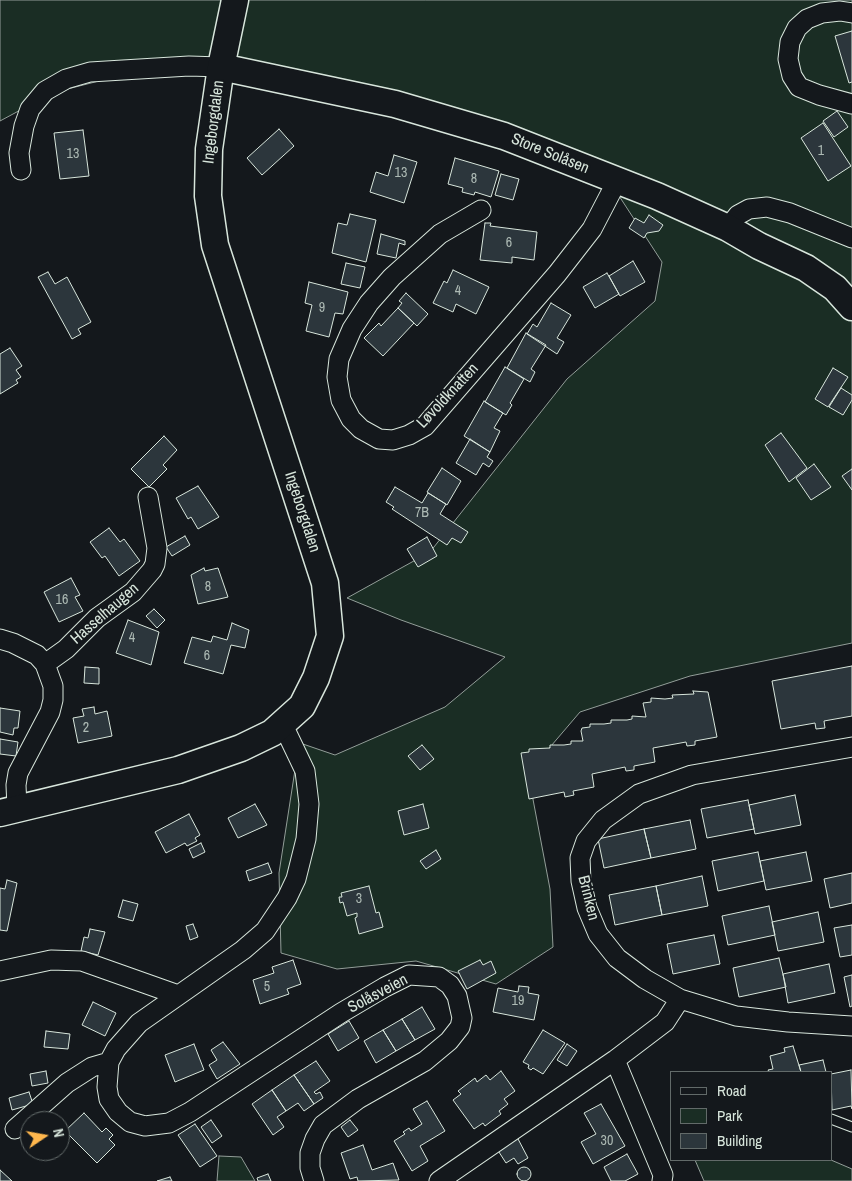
<!DOCTYPE html>
<html>
<head>
<meta charset="utf-8">
<style>
	body { margin:0 }
	#map { position:relative; width:852px; height:1181px; overflow:hidden; background:#14181c; font-family:"Archivo Narrow",sans-serif }
	canvas { display:block }
	.legend { position:absolute; left:670px; top:1071px; width:162px; height:90px; box-sizing:border-box; background:#14181c; border:1px solid #626a69; margin:0; padding:6px 9px; list-style:none; font-size:15px; color:#d8e6dc }
	.legend li { display:flex; align-items:center; gap:10px; height:25px }
	.legend b { width:25px; border:1px solid #626a69 }
	.north { position:absolute; left:20px; top:1111px; width:50px; height:50px; box-sizing:border-box; background:#14181c; border:1px solid #626a69; border-radius:50%; rotate:78deg; font-size:14px; font-weight:700; line-height:20px; text-align:center; color:#d8e6dc }
	.north::after { content:''; display:block; margin:auto; width:18px; height:22px; background:#ffb74d; clip-path:polygon(50% 0,100% 100%,50% 72%,0 100%) }
</style>
</head>
<body>
<div id="map">
<canvas width="852" height="1181"></canvas>
<ul class="legend">
<li><b style="height:6px;background:#14181c"></b>Road</li>
<li><b style="height:14px;background:#1a2d24"></b>Park</li>
<li><b style="height:14px;background:#2c363c"></b>Building</li>
</ul>
<div class="north">N</div>
</div>
<script>
const g = document.querySelector('canvas').getContext('2d');
g.lineJoin = 'round';
function paint(path, color) { g.fillStyle = color; g.fill(path, 'evenodd'); }
const toPath = rows => new Path2D(rows.map(r => 'M' + r).join(''));
function strokePath(path, color, width, dash) { g.strokeStyle = color; g.lineWidth = width; g.lineCap = dash ? 'butt' : 'round'; g.setLineDash(dash || []); g.stroke(path); }
function label(font, color, halo, rows, align = 'center') {
  g.font = font + ' "Archivo Narrow",sans-serif'; g.lineWidth = 4; g.setLineDash([]); g.textBaseline = 'middle'; g.strokeStyle = halo; g.fillStyle = color; for (const [text, x, y, turn = 0] of rows) {
    g.save(); g.translate(x, y); g.rotate((+turn || 0) * Math.PI / 180); g.textAlign = isNaN(turn) ? turn : align; if (halo) g.strokeText(text, 0, 0); g.fillText(text, 0, 0); g.restore();
  }
}
const green = toPath([
	[0,0,852,0,852,643,690,676,580,712,528,773,550,889,553,947,496,984,416,961,337,969,281,953,279,873,297,757,297,742,335,755,445,707,505,657,401,620,347,598,430,552,567,379,655,301,662,262,597,162,251,69,134,72,52,93,0,121,0,0],
	[219,1156,241,1157,255,1181,217,1181,219,1156],
	[695,1160,831,1160,852,1169,852,1181,704,1181,695,1160]
]);
const building = toPath([
	[852,31,852,82,849,83,835,36,852,31],
	[837,111,848,127,834,137,823,121,837,111],
	[823,123,851,166,828,181,801,138,823,123],
	[279,129,294,146,262,175,247,158,279,129],
	[83,130,89,176,60,179,54,133,83,130],
	[394,155,417,162,404,203,370,192,376,172,388,176,394,155],
	[455,158,499,171,491,197,475,192,474,195,462,192,463,188,448,184,455,158],
	[501,174,519,179,513,200,495,195,501,174],
	[350,214,376,220,366,262,332,253,338,223,347,225,350,214],
	[649,215,663,225,659,231,647,233,644,238,629,228,635,218,644,223,649,215],
	[485,223,491,223,490,226,537,232,534,260,512,257,512,263,480,260,485,223],
	[381,234,405,241,405,245,399,243,396,258,377,254,381,234],
	[633,261,645,282,620,296,609,276,633,261],
	[346,263,365,267,360,288,341,284,346,263],
	[453,270,489,287,476,314,456,304,453,312,433,303,444,281,447,283,453,270],
	[48,272,55,284,67,277,91,322,78,329,81,334,72,339,38,277,48,272],
	[607,273,619,294,595,308,583,287,607,273],
	[309,282,348,292,343,314,335,313,329,337,306,331,312,305,305,303,309,282],
	[406,293,428,314,417,326,398,308,402,303,399,301,406,293],
	[551,303,571,315,557,338,564,342,557,354,527,334,533,324,537,327,551,303],
	[398,308,414,323,383,356,364,338,379,323,381,326,398,308],
	[526,333,546,345,531,369,535,372,530,382,507,368,526,333],
	[10,348,22,366,16,370,21,377,16,380,18,383,0,394,0,354,10,348],
	[505,367,524,379,510,403,512,405,506,415,485,402,505,367],
	[833,368,848,377,828,407,815,399,833,368],
	[841,388,852,395,852,400,843,415,829,407,841,388],
	[484,401,503,413,494,428,500,431,490,452,464,436,484,401],
	[781,433,807,468,789,482,765,445,781,433],
	[164,436,177,450,163,465,167,469,149,487,131,469,164,436],
	[470,439,490,452,487,457,493,461,489,467,483,463,476,475,456,463,470,439],
	[814,464,831,487,811,500,796,478,814,464],
	[442,468,461,481,447,505,427,492,442,468],
	[852,469,852,490,842,476,852,469],
	[198,486,219,517,198,529,191,517,188,519,176,498,198,486],
	[395,487,422,503,428,493,446,504,440,514,468,532,461,543,452,538,447,545,392,509,394,507,386,502,395,487],
	[109,528,120,542,124,539,140,561,119,576,105,556,102,558,90,542,109,528],
	[185,536,190,545,172,556,166,547,185,536],
	[427,537,437,556,418,567,407,549,427,537],
	[204,568,205,571,218,568,228,597,198,604,191,575,204,568],
	[71,578,80,595,75,597,83,611,59,622,44,592,71,578],
	[154,609,165,620,157,628,146,616,154,609],
	[128,620,159,632,151,665,116,653,128,620],
	[232,623,249,630,245,648,231,645,223,674,184,663,192,637,211,642,213,636,227,640,232,623],
	[852,666,852,716,824,721,825,728,816,729,815,723,781,729,772,681,852,666],
	[85,667,99,668,99,684,84,683,85,667],
	[693,691,708,692,717,737,695,741,695,745,687,746,686,742,653,748,655,762,634,766,634,770,626,771,625,767,592,774,594,787,573,791,574,795,565,797,564,792,529,799,521,753,529,752,529,749,550,748,550,745,564,745,571,744,571,741,583,741,581,731,582,728,590,727,590,724,604,724,611,723,611,720,627,720,632,719,632,716,646,717,643,703,651,702,651,698,665,699,673,698,672,695,694,694,693,691],
	[94,707,95,714,107,711,112,736,78,743,73,718,84,716,82,709,94,707],
	[0,708,20,711,18,728,14,728,13,735,0,732,0,708],
	[0,739,18,742,16,756,0,754,0,739],
	[422,745,434,759,420,770,408,756,422,745],
	[795,795,801,825,755,834,749,805,795,795],
	[748,800,754,829,707,838,701,809,748,800],
	[255,804,267,825,238,838,228,818,255,804],
	[423,804,429,828,404,835,398,811,423,804],
	[189,814,200,835,195,838,197,841,187,846,185,843,166,853,155,832,189,814],
	[690,820,696,849,651,858,644,829,690,820],
	[644,829,651,858,604,868,598,839,644,829],
	[201,843,205,852,193,858,189,849,201,843],
	[436,850,441,859,426,869,420,861,436,850],
	[758,852,764,881,718,891,712,861,758,852],
	[806,852,812,881,766,890,760,861,806,852],
	[268,863,272,873,249,881,246,871,268,863],
	[852,873,852,903,830,908,824,879,852,873],
	[702,876,708,906,662,915,656,886,702,876],
	[7,880,17,883,7,931,0,930,0,888,5,889,7,880],
	[369,886,376,913,379,912,383,927,359,934,355,918,357,917,357,913,347,916,343,902,340,903,339,897,342,897,341,893,369,886],
	[656,886,662,915,615,925,609,895,656,886],
	[123,900,138,904,133,921,118,917,123,900],
	[769,906,775,935,728,945,722,916,769,906],
	[818,912,824,942,778,951,772,922,818,912],
	[193,924,198,937,190,940,186,926,193,924],
	[852,925,852,955,840,957,834,928,852,925],
	[90,929,105,932,98,955,81,951,84,937,88,938,90,929],
	[714,935,720,964,673,974,667,944,714,935],
	[779,958,786,987,739,997,733,968,779,958],
	[293,960,301,984,287,989,289,994,260,1004,253,980,274,973,272,967,293,960],
	[480,960,483,965,491,961,496,973,467,989,458,971,480,960],
	[829,964,835,993,788,1003,783,974,829,964],
	[852,975,852,1006,850,1007,844,977,852,975],
	[519,986,529,987,528,993,539,995,534,1020,493,1012,498,988,518,992,519,986],
	[93,1002,116,1013,105,1036,82,1025,93,1002],
	[422,1007,435,1029,415,1040,402,1019,422,1007],
	[402,1019,415,1040,396,1051,383,1030,402,1019],
	[349,1021,359,1038,338,1051,328,1034,349,1021],
	[383,1030,396,1051,376,1063,364,1041,383,1030],
	[543,1030,565,1043,543,1074,533,1068,531,1070,528,1068,529,1065,523,1062,543,1030],
	[46,1031,70,1034,68,1049,44,1047,46,1031],
	[223,1042,240,1064,217,1079,209,1065,217,1060,211,1050,223,1042],
	[194,1044,204,1070,175,1082,165,1055,194,1044],
	[567,1044,577,1051,567,1066,557,1060,567,1044],
	[793,1046,801,1072,769,1072,768,1070,773,1069,770,1056,785,1052,784,1048,793,1046],
	[823,1060,826,1072,801,1072,799,1065,823,1060],
	[316,1061,330,1081,314,1092,316,1094,320,1092,323,1098,314,1104,294,1075,316,1061],
	[851,1070,852,1109,851,1106,832,1110,831,1074,851,1070],
	[46,1071,48,1083,32,1086,30,1074,46,1071],
	[501,1071,515,1091,504,1099,508,1104,499,1111,501,1114,485,1126,483,1123,474,1129,453,1100,461,1094,458,1091,475,1078,477,1082,486,1075,490,1080,501,1071],
	[294,1075,314,1104,304,1111,298,1103,286,1111,272,1090,294,1075],
	[272,1090,286,1111,277,1117,284,1127,273,1135,252,1104,272,1090],
	[29,1092,33,1104,12,1110,9,1098,29,1092],
	[427,1101,445,1131,420,1146,428,1161,412,1171,394,1141,405,1134,403,1132,409,1128,411,1131,422,1124,413,1109,427,1101],
	[601,1104,625,1146,593,1164,581,1142,596,1134,584,1113,601,1104],
	[84,1113,102,1132,106,1128,113,1135,109,1139,115,1145,97,1163,65,1131,84,1113],
	[211,1120,222,1136,212,1143,201,1127,211,1120],
	[350,1120,358,1130,348,1137,341,1127,350,1120],
	[195,1124,217,1156,200,1167,178,1135,195,1124],
	[517,1137,528,1158,518,1164,514,1158,506,1163,497,1149,517,1137],
	[363,1145,372,1170,393,1163,399,1180,358,1181,357,1177,350,1179,341,1153,363,1145],
	[627,1154,638,1174,625,1181,611,1181,604,1167,627,1154],
	'517 1174a7 7 0 1 1 14 0a7 7 0 1 1-14 0Z',
	[0,1170,12,1181,0,1181,0,1170],
	[268,1174,271,1181,258,1181,257,1178,268,1174],
	[170,1177,172,1181,157,1181,170,1177]
]);
const lane = toPath([
	[831,1119,852,1127]
]);
const street = toPath([
	[852,13,840,11,822,13,807,19,797,28,790,42,788,59,792,76,799,87,819,95,852,104],
	[21,170,19,153,24,126,30,109,45,91,66,79,90,72,189,66,221,67],
	[481,210,440,234,392,277,369,303,352,329,339,359,337,377,341,400,351,419,361,429,379,439,393,440,409,435,425,426,557,274,592,229,617,181],
	[728,228,738,215,749,209,767,207,790,213,852,238],
	[0,639,13,643,37,655,45,664,53,686,53,700,50,712,18,773,16,785,17,808],
	[45,664,66,649,97,618,133,592,152,570,155,564,157,548,148,497],
	[283,725,305,771,309,804,306,839,296,879,287,898,265,931,243,950,139,1023,116,1049,109,1062,107,1087,109,1099,118,1112,130,1122,145,1126,169,1123,190,1112,341,1013,385,987,409,975,439,977,450,985,457,996,462,1018,460,1027,449,1041,425,1061,358,1099,323,1125,315,1139,310,1153,310,1168,314,1181],
	[852,747,692,775,639,794,603,820,586,841,580,858,581,881,587,908,598,934,617,958,645,979,680,999,736,1016,788,1022,852,1026],
	[0,971,51,960,82,961,178,995],
	[615,1060,663,1175,662,1181],
	[15,1129,67,1083,92,1067,109,1062],
	[439,1181,615,1060,665,1022,680,999]
]);
const secondary = toPath([
	[221,67,395,104,504,136,657,196,728,228,759,246,806,268,835,288,852,307],
	[0,813,178,770,241,748,272,733,302,706,316,678,330,636,325,583,215,245,208,196,209,149,221,67,235,0]
]);
const numberNames = [
	["1",821,151],
	["13",73,154],
	["13",401,173],
	["8",474,179],
	["6",509,243],
	["4",458,291],
	["9",322,308],
	["7B",422,513],
	["8",208,587],
	["16",62,600],
	["4",132,638],
	["6",207,656],
	["2",86,728],
	["3",359,899],
	["5",267,987],
	["19",518,1001],
	["30",607,1141]
];
const streetNames = [
	["Ingeborgdalen",214,122,-83],
	["Store Solåsen",550,154,22],
	["Løvoldknatten",448,396,-47],
	["Ingeborgdalen",302,512,72],
	["Hasselhaugen",105,614,-41],
	["Brinken",588,898,76],
	["Solåsveien",378,994,-28]
];
paint(green, '#1a2d24');
strokePath(green, '#939e99', 1);
paint(building, '#2c363c');
strokePath(building, '#d8e6dc', 1);
strokePath(lane, '#d8e6dc', 11);
strokePath(street, '#d8e6dc', 21);
strokePath(secondary, '#d8e6dc', 29);
strokePath(lane, '#14181c', 9);
strokePath(street, '#14181c', 19);
strokePath(secondary, '#14181c', 26);
label('14px', '#adbab4', null, numberNames);
label('16px', '#d8e6dc', '#14181c', streetNames);
</script>
</body>
</html>
